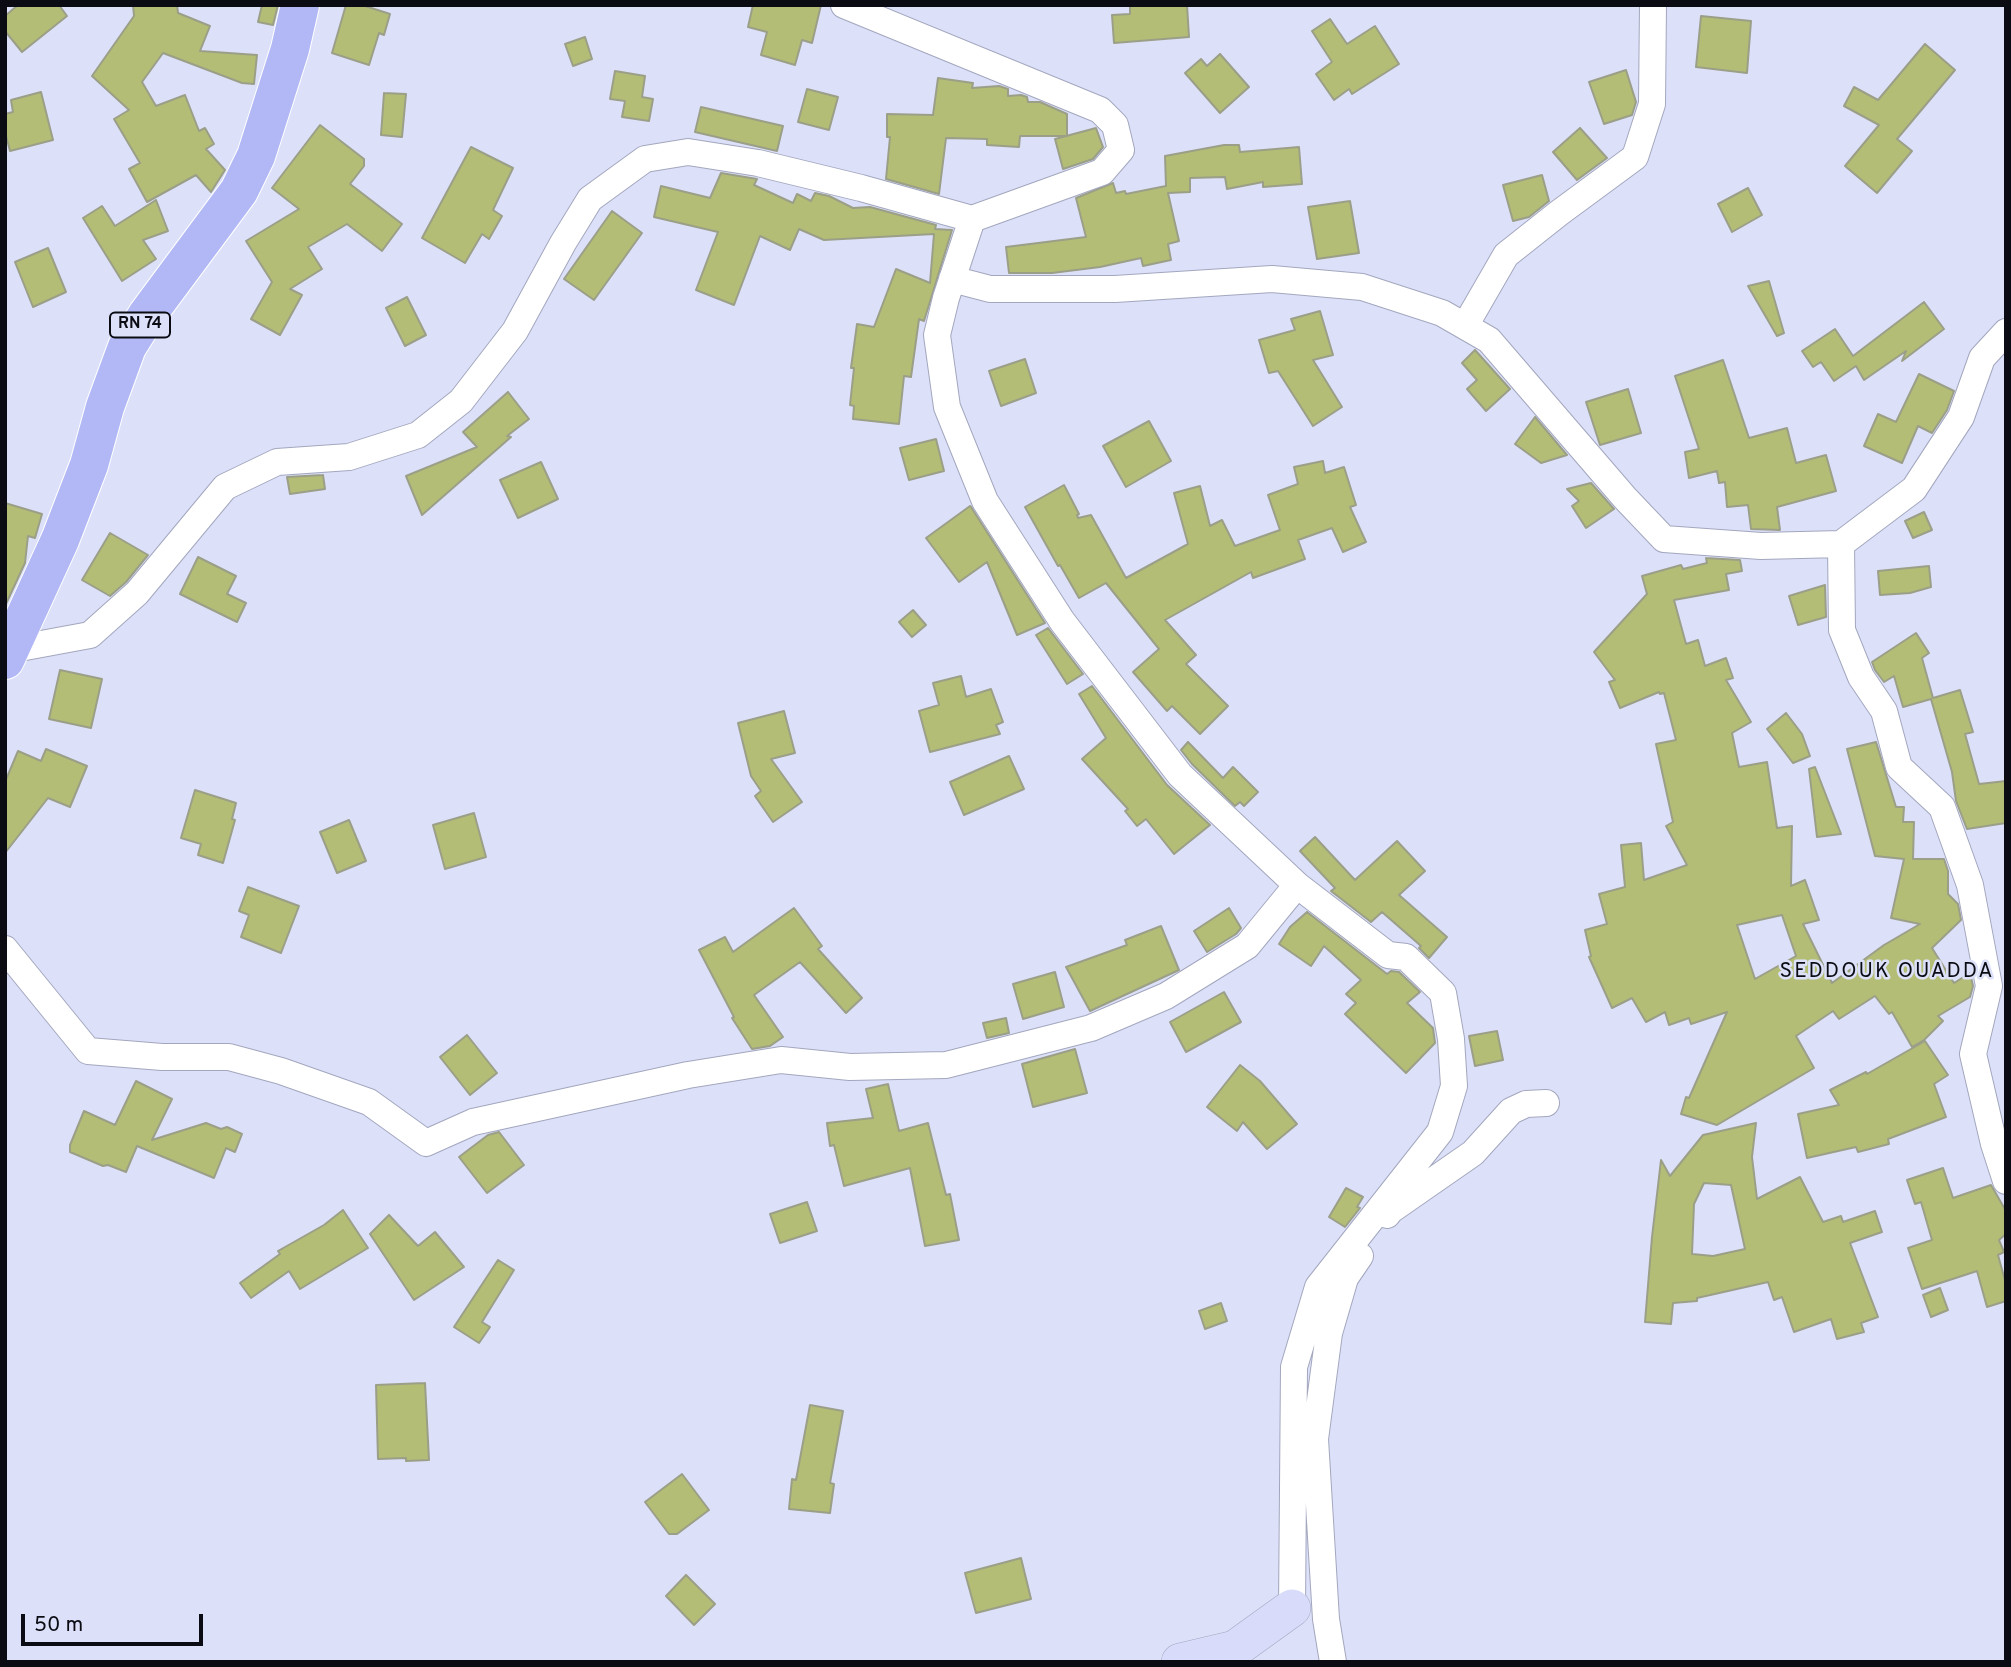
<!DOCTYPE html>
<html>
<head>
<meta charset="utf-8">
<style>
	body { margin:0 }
	#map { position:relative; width:2011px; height:1667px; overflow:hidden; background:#dce1f9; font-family:Overpass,sans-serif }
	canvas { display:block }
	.frame { position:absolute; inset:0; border:7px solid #0b0c13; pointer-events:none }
	.scale { position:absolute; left:21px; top:1614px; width:182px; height:32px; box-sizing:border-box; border:4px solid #0b0c13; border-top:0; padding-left:9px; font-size:21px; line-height:24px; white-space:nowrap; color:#0b0c13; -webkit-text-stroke:5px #dce1f9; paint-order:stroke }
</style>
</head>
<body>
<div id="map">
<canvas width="2011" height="1667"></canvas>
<div class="frame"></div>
<div class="scale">50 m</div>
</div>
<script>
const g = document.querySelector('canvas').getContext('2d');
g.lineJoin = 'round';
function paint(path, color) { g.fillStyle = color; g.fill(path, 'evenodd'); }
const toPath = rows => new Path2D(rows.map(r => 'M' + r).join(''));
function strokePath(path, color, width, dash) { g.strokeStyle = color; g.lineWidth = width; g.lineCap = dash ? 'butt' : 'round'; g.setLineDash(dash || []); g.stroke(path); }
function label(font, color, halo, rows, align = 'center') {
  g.font = font + ' Overpass,sans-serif'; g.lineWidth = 5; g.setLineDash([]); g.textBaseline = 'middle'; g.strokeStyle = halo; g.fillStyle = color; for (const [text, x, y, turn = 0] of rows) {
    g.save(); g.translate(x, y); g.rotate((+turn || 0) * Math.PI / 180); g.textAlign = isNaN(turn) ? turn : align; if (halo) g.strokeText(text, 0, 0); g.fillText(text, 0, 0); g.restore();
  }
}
const building = toPath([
	[18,5,59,5,67,16,22,52,5,31,5,16,18,5],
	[133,5,177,5,178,13,210,26,200,51,257,55,254,84,242,83,163,53,142,82,156,106,185,95,199,131,205,128,214,144,206,149,225,170,211,192,196,175,147,202,129,169,140,163,114,119,129,110,92,76,134,16,133,5],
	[262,5,278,5,273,25,258,22,262,5],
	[346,5,362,5,390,14,384,35,379,33,369,65,332,53,346,5],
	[753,5,821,5,812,43,802,40,795,65,761,55,767,32,748,27,753,5],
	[1130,5,1187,5,1189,37,1114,43,1112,15,1130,14,1130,5],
	[1701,16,1751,21,1747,73,1696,67,1701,16],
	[1330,19,1347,44,1375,26,1399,64,1352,94,1349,89,1334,100,1316,74,1332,62,1312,31,1330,19],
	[585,37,592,59,573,66,565,44,585,37],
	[1925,44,1955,70,1897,139,1912,151,1877,193,1845,166,1879,125,1844,106,1854,87,1878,100,1925,44],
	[1220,54,1249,87,1220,113,1185,73,1201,59,1207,66,1220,54],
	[1626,70,1636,102,1632,115,1604,124,1589,82,1626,70],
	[615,71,645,76,642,97,653,99,649,121,622,117,625,101,610,99,615,71],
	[938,78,973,83,972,88,999,86,1008,89,1008,96,1021,95,1027,97,1028,102,1040,102,1067,114,1067,136,1020,136,1019,147,987,145,987,139,946,138,939,194,886,179,890,137,887,137,887,114,933,115,938,78],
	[807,89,838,97,829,130,798,122,807,89],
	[41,92,53,140,10,151,5,132,5,114,13,112,11,100,41,92],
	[384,93,406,94,402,137,381,135,384,93],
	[701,107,783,126,777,151,695,132,701,107],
	[320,125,364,159,364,166,350,184,402,224,382,251,347,224,308,247,322,269,290,289,302,295,280,335,251,319,272,282,246,241,299,209,272,188,320,125],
	[1096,128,1103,147,1093,159,1063,169,1055,139,1096,128],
	[1580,128,1607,158,1577,180,1553,152,1580,128],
	[1224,145,1239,145,1240,152,1299,147,1302,184,1263,187,1263,182,1227,189,1225,177,1190,178,1190,192,1168,193,1179,241,1168,244,1171,260,1143,266,1141,258,1100,267,1052,273,1009,273,1006,247,1086,237,1076,198,1113,183,1116,193,1125,191,1126,194,1166,186,1165,156,1224,145],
	[471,147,513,168,493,210,502,216,489,239,482,234,465,263,422,238,471,147],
	[721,173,757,179,754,185,793,203,797,194,811,201,815,193,829,196,853,208,870,207,936,225,935,229,952,230,924,321,919,319,911,377,904,376,899,424,853,419,854,406,850,405,854,368,851,368,857,324,874,327,896,269,930,283,934,234,824,240,799,229,790,250,760,236,734,305,696,290,718,232,654,217,661,186,710,198,721,173],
	[1542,175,1549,201,1529,217,1513,221,1503,185,1542,175],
	[1748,188,1762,215,1732,232,1718,204,1748,188],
	[156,200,168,231,143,240,156,259,122,281,83,218,102,206,115,226,156,200],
	[1350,201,1359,253,1317,259,1308,207,1350,201],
	[612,211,642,233,594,300,564,279,612,211],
	[48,248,66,292,33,307,15,262,48,248],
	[1769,281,1784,333,1777,336,1748,286,1769,281],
	[407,297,426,335,405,346,386,308,407,297],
	[1924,302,1944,329,1902,361,1906,351,1864,380,1856,366,1834,381,1821,362,1813,367,1802,351,1835,329,1853,356,1924,302],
	[1320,311,1333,355,1313,360,1342,407,1313,426,1278,371,1269,373,1259,340,1295,330,1291,319,1320,311],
	[1475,350,1510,389,1486,411,1467,389,1477,380,1462,363,1475,350],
	[1025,359,1036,393,1001,406,989,371,1025,359],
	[1723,360,1749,438,1787,428,1796,463,1826,455,1836,491,1777,507,1780,530,1751,529,1748,505,1727,507,1725,482,1719,483,1717,471,1689,478,1685,452,1699,449,1675,376,1723,360],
	[1919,374,1954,391,1947,410,1932,433,1918,426,1902,463,1864,446,1878,414,1896,422,1919,374],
	[1628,389,1641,433,1600,445,1586,402,1628,389],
	[508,392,529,419,507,436,511,437,422,515,406,476,477,447,463,432,508,392],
	[1535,417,1567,455,1541,463,1515,444,1535,417],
	[1149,421,1171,461,1126,487,1103,446,1149,421],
	[936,439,944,471,909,480,900,448,936,439],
	[1323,461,1325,473,1344,467,1356,505,1350,507,1366,542,1343,552,1332,528,1298,540,1305,559,1253,578,1251,572,1165,620,1196,655,1186,664,1228,706,1200,734,1172,706,1167,711,1133,672,1159,649,1106,583,1079,598,1060,565,1058,566,1025,507,1064,485,1079,514,1077,515,1078,518,1091,515,1126,578,1188,544,1174,493,1200,486,1210,526,1222,520,1235,546,1280,530,1268,495,1298,484,1294,467,1323,461],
	[541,462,558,499,518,518,500,480,541,462],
	[323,475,325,489,290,494,287,477,323,475],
	[1591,483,1614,509,1586,528,1572,506,1579,501,1567,489,1591,483],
	[5,503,42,514,35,538,28,536,25,563,5,606,5,503],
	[970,506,971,507,1045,623,1017,635,987,562,959,582,926,538,970,506],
	[1924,512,1932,530,1913,538,1905,521,1924,512],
	[110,533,148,555,126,582,110,596,82,580,110,533],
	[198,557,236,576,227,594,246,603,237,622,180,594,198,557],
	[1706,558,1740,560,1742,571,1726,574,1729,590,1674,600,1686,644,1698,640,1705,666,1726,658,1733,678,1726,680,1751,722,1732,733,1739,767,1767,762,1777,828,1792,826,1791,886,1805,880,1819,920,1803,924,1832,983,1884,945,1920,924,1891,918,1904,859,1875,856,1847,749,1876,742,1896,807,1904,807,1903,822,1914,822,1913,859,1944,859,1948,871,1948,894,1958,904,1961,920,1932,948,1954,983,1970,973,1973,986,1970,997,1938,1016,1943,1021,1924,1040,1912,1047,1892,1012,1889,1014,1875,996,1839,1019,1833,1011,1796,1036,1814,1068,1717,1125,1681,1114,1686,1097,1689,1098,1727,1012,1691,1024,1689,1018,1669,1025,1665,1012,1646,1022,1632,998,1612,1008,1589,957,1591,956,1585,930,1607,924,1599,894,1625,887,1621,845,1641,843,1644,880,1687,865,1666,826,1673,822,1656,744,1676,740,1664,693,1660,694,1659,692,1620,708,1609,682,1615,680,1594,652,1647,594,1642,576,1681,565,1683,569,1707,563,1706,558],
	[1782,915,1796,956,1755,979,1737,925,1782,915],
	[1929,566,1931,587,1910,593,1880,595,1878,571,1929,566],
	[1825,585,1826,617,1798,625,1789,596,1825,585],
	[913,610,926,625,912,637,899,622,913,610],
	[1048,628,1083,674,1067,684,1036,635,1048,628],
	[1916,633,1929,653,1922,658,1933,698,1960,690,1973,732,1965,734,1979,784,2006,781,2006,823,1967,829,1956,801,1952,772,1931,699,1903,707,1894,676,1884,682,1875,670,1872,662,1916,633],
	[60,670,102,679,91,728,49,719,60,670],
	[961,676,966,697,991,689,1003,722,996,725,1000,734,930,752,919,711,939,705,933,683,961,676],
	[1092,686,1167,785,1210,825,1174,854,1146,819,1137,826,1125,811,1128,809,1082,759,1106,738,1079,694,1092,686],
	[784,711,795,753,771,759,802,802,773,822,755,796,761,791,751,776,738,723,784,711],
	[1786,713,1802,734,1810,756,1793,763,1767,729,1786,713],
	[1188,742,1223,778,1233,767,1258,792,1244,806,1240,802,1235,806,1192,764,1181,750,1188,742],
	[46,749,87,766,70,807,48,798,5,853,5,782,18,751,41,761,46,749],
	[1009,756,1024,789,964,815,950,782,1009,756],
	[1815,767,1841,834,1817,837,1809,769,1815,767],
	[195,790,236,803,232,819,235,820,223,863,198,855,201,844,181,838,195,790],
	[474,813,486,857,445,869,433,825,474,813],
	[349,820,366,861,337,873,320,832,349,820],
	[1315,837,1355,880,1397,841,1425,871,1399,895,1447,937,1429,958,1419,948,1421,946,1382,912,1371,922,1331,891,1335,888,1300,851,1315,837],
	[248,887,299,906,281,953,241,937,249,915,239,911,248,887],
	[794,908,822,946,818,949,862,998,846,1013,800,962,754,995,783,1037,770,1046,752,1049,732,1018,734,1017,699,950,725,937,733,952,794,908],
	[1229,908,1241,928,1236,934,1207,952,1194,931,1229,908],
	[1307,912,1387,974,1391,971,1399,972,1420,992,1407,1003,1433,1028,1435,1043,1406,1073,1345,1014,1356,1003,1346,994,1361,980,1324,946,1311,966,1279,944,1290,927,1307,912],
	[1161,926,1179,970,1090,1011,1066,967,1127,945,1125,940,1161,926],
	[1055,972,1064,1007,1023,1019,1013,984,1055,972],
	[1224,992,1241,1022,1186,1052,1170,1022,1224,992],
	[1006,1018,1009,1033,987,1038,983,1023,1006,1018],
	[1497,1031,1503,1060,1475,1066,1469,1036,1497,1031],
	[467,1035,497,1073,470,1095,440,1057,467,1035],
	[1925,1041,1948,1075,1934,1084,1946,1117,1888,1139,1889,1144,1858,1152,1856,1147,1807,1158,1798,1114,1839,1105,1830,1090,1866,1072,1867,1074,1925,1041],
	[1075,1049,1087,1093,1033,1107,1022,1064,1075,1049],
	[1240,1065,1260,1081,1297,1124,1267,1149,1243,1122,1237,1131,1207,1107,1240,1065],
	[136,1081,172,1099,152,1140,206,1123,221,1129,227,1127,242,1134,235,1152,226,1148,214,1178,137,1146,126,1172,108,1165,103,1166,70,1152,70,1145,84,1111,115,1125,136,1081],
	[888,1084,899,1131,928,1123,946,1195,950,1194,959,1240,925,1246,910,1168,844,1186,834,1145,830,1146,827,1123,873,1118,866,1089,888,1084],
	[1756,1123,1752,1157,1757,1199,1800,1177,1823,1222,1841,1216,1843,1222,1875,1211,1882,1232,1850,1243,1878,1317,1861,1323,1864,1332,1837,1339,1831,1319,1794,1332,1782,1297,1774,1300,1768,1282,1697,1298,1697,1301,1673,1303,1671,1324,1645,1322,1652,1237,1661,1160,1670,1176,1703,1135,1756,1123],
	[1704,1183,1731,1185,1745,1249,1713,1256,1692,1254,1694,1204,1704,1183],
	[499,1132,524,1165,487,1193,459,1157,488,1135,499,1132],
	[1943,1168,1953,1198,1991,1185,2006,1211,2006,1234,1999,1240,2004,1252,1998,1255,2006,1284,2006,1301,1987,1307,1977,1271,1922,1289,1908,1248,1932,1240,1921,1202,1915,1204,1907,1180,1943,1168],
	[1346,1188,1363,1197,1357,1207,1360,1208,1345,1227,1329,1217,1346,1188],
	[807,1202,817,1231,780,1243,770,1214,807,1202],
	[343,1210,368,1248,300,1289,289,1271,251,1298,240,1283,280,1254,278,1251,324,1225,343,1210],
	[389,1215,418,1246,435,1232,464,1267,414,1300,370,1234,389,1215],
	[498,1260,514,1270,482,1322,490,1327,479,1343,454,1327,498,1260],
	[1940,1288,1948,1310,1931,1317,1923,1295,1940,1288],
	[1221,1303,1227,1321,1205,1329,1199,1311,1221,1303],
	[425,1383,429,1460,406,1461,406,1458,378,1459,376,1385,425,1383],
	[810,1405,843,1411,830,1483,834,1484,830,1513,789,1509,792,1479,796,1480,810,1405],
	[682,1474,709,1510,677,1534,669,1534,645,1502,682,1474],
	[1021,1558,1031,1599,976,1613,965,1573,1021,1558],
	[686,1575,715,1604,694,1625,666,1596,686,1575]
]);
const street = toPath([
	[844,5,1100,110,1115,125,1121,150,1102,172,972,219,946,298,937,335,947,407,985,501,1062,621,1180,775,1297,885,1388,955,1406,957,1443,993,1451,1039,1454,1086,1440,1132,1318,1287,1294,1367,1292,1608],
	[952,279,990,289,1115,289,1272,279,1362,287,1442,313,1489,340,1625,498,1664,539,1761,546,1841,544,1914,489,1961,417,1982,358,2006,332],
	[1465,326,1506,255,1559,213,1635,157,1652,104,1653,5],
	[1841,544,1842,630,1861,677,1884,711,1899,767,1942,807,1970,885,1989,986,1973,1054,1994,1144,2006,1181],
	[9,650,90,635,137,593,225,487,277,462,349,457,418,435,461,401,515,331,563,243,590,199,645,159,688,152,758,163,861,188,972,219],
	[5,949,88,1051,162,1057,229,1057,281,1071,369,1102,426,1143,473,1122,688,1075,781,1060,850,1067,946,1065,1091,1028,1166,996,1247,946,1297,885],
	[1387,1215,1391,1210,1473,1153,1511,1111,1526,1104,1546,1103],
	[1333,1662,1326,1619,1315,1439,1329,1333,1345,1278,1360,1256]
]);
const secondary = toPath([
	[1180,1662,1235,1649,1292,1608]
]);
const primary = toPath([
	[5,660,60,540,89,465,105,407,127,347,147,315,239,191,256,156,290,49,300,5]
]);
const shields = [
	[140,325,60]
];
const shieldNames = [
	["RN 74",140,325]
];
const quarterNames = [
	["SEDDOUK OUADDA",1887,973]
];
paint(building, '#b4bd75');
strokePath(building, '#9b9f88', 2);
strokePath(street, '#a3a7be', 28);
strokePath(secondary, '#a3a7be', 38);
strokePath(primary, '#fff', 40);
strokePath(street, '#fff', 26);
strokePath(secondary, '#d8dcfa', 37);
strokePath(primary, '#b2b8f5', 38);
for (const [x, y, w] of shields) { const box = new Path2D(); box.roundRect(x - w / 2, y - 12.5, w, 25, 5); g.fillStyle = '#dce1f9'; g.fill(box); strokePath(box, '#0b0c13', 2); }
label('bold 16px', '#0b0c13', null, shieldNames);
g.letterSpacing = '2px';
label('21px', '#0b0c13', '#dce1f9', quarterNames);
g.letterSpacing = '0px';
</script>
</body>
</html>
